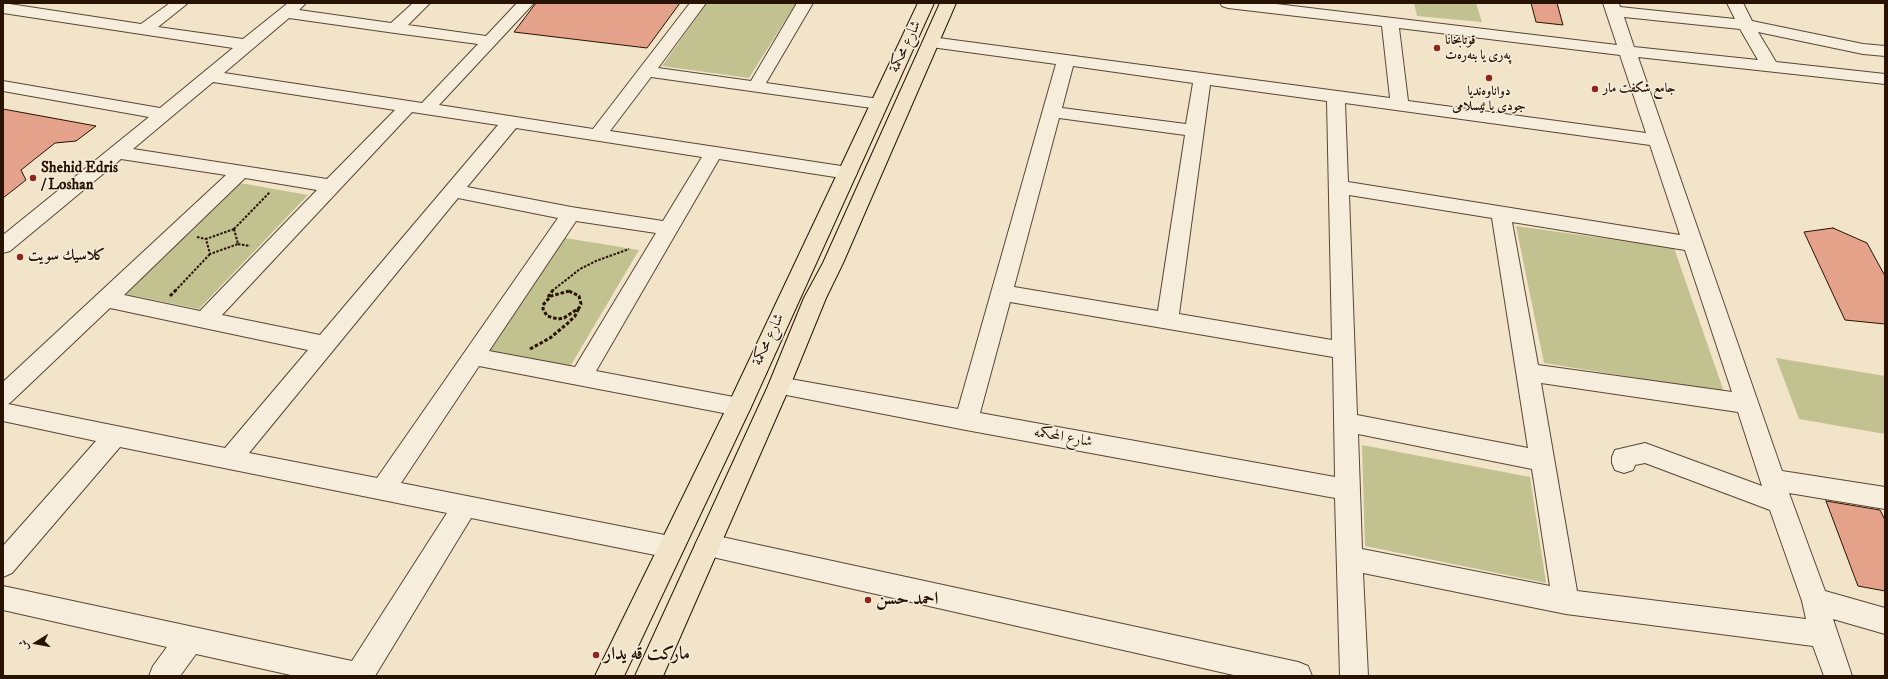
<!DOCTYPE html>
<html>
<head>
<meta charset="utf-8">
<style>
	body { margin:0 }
	#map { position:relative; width:1888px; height:679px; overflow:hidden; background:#f1e4c9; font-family:"IM FELL DW Pica",Amiri,serif }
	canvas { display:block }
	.frame { position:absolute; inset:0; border:4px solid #281202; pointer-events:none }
	.north { position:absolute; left:16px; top:623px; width:40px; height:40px; -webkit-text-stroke:3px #f6eddc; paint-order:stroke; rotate:259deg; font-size:11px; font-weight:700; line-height:16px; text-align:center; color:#281202 }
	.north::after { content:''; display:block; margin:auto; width:14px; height:18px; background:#281202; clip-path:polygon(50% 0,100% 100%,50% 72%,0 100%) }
</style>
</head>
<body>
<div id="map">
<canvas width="1888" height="679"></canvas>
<div class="frame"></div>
<div class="north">ش</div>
</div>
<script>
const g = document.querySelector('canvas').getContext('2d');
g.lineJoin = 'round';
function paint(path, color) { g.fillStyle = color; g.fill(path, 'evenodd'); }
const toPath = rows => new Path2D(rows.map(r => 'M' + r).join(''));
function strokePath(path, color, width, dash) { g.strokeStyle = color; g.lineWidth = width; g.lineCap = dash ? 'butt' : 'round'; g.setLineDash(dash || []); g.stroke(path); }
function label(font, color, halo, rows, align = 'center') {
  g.font = font + ' "IM FELL DW Pica",Amiri,serif'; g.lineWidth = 3; g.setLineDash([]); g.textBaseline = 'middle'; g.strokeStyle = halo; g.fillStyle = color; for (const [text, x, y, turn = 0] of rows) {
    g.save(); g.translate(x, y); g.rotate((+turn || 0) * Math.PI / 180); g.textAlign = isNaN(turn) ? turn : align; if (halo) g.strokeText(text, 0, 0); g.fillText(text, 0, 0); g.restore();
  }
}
const green = toPath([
	[707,3,796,3,749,78,662,66],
	[1414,3,1476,3,1482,22,1417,16],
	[240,183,308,195,199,309,125,294],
	[1516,226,1674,248,1724,392,1544,363],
	[565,238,639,250,561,382,479,367],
	[1776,358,1885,376,1885,434,1799,419],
	[1362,445,1530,477,1546,583,1365,546]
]);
const building = toPath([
	[536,3,680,3,647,48,514,32,536,3],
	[1531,3,1557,3,1563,25,1536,22,1531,3],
	[3,109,96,126,76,141,55,143,21,170,26,180,3,198,3,109],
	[1833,228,1867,243,1885,276,1885,324,1845,320,1804,232,1833,228],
	[1826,501,1880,510,1885,520,1885,591,1858,586,1826,501]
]);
const pathFar1 = toPath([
	[234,229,270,192],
	[234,229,238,244,210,254,206,239,234,229],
	[197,237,206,239],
	[238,244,250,246],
	[175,291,210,254],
	[552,291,580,269,596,261,629,249]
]);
const path = toPath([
	[569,291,579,296,581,304,579,308,564,318,558,319,547,316,543,309,543,305,551,296,569,291],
	[170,296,176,290],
	[548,297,553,290],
	[530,349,550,338,568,323,575,316,579,308]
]);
const minor = toPath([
	[3,3,141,24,170,3,188,3,158,27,243,39,288,3,306,3,299,10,391,23,413,3,430,3,408,25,486,36,517,3,534,3,439,105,593,129,690,3,706,3,658,68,751,81,797,3,813,3,766,83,879,99,885,100,888,104,885,108,879,109,651,77,610,131,848,167,855,169,857,173,855,177,848,179,719,159,596,371,739,398,747,400,751,407,747,414,739,416,479,366,401,483,670,536,679,539,683,547,679,555,670,558,471,518,375,676,295,676,196,654,180,676,149,676,153,666,167,647,3,610,3,586,352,661,447,513,120,447,12,573,3,577,3,546,96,441,3,421,3,382,226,175,121,159,10,251,3,253,3,235,149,117,3,91,3,81,160,108,233,48,3,13,3,3],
	[289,18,395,33,478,44,422,103,224,73,289,18],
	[213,82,395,110,327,179,133,149,213,82],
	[412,112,498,125,320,335,222,315,412,112],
	[516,128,702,157,663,221,571,207,467,187,516,128],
	[245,178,317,190,200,311,124,295,245,178],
	[458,198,558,218,377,478,249,453,458,198],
	[576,221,656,233,575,367,489,351,576,221],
	[110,308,204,328,308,350,225,448,8,404,11,402,110,308],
	[1220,3,1268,3,1617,45,1603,3,1619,3,1620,7,1735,19,1727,3,1743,3,1752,21,1863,44,1885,46,1885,56,1863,54,1758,32,1776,62,1885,74,1885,84,1638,57,1782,471,1885,487,1885,509,1789,493,1825,591,1885,608,1885,634,1833,619,1852,676,1824,676,1813,646,1566,614,1363,573,1368,676,1340,676,1335,498,966,430,771,392,768,386,771,380,779,377,958,409,1056,64,931,47,925,46,923,42,925,38,931,37,1390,98,1382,26,1228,8,1222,6,1220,3],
	[1624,17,1740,29,1758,60,1634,47,1624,17],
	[1399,28,1620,55,1646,133,1408,101,1399,28],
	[1073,66,1193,83,1186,124,1062,108,1073,66],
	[1210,85,1327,101,1332,340,1179,314,1210,85],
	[1345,103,1650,145,1680,235,1348,182,1345,103],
	[1059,118,1185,135,1158,311,1014,287,1059,118],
	[1349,195,1492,218,1528,448,1357,415,1349,195],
	[1512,222,1685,250,1732,392,1538,365,1512,222],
	[1010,302,1333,357,1335,477,980,413,1010,302],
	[1541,383,1738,412,1762,486,1645,443,1615,450,1612,457,1612,463,1615,470,1624,473,1633,470,1635,465,1645,463,1770,510,1802,601,1806,619,1577,591,1541,383],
	[1358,434,1532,469,1550,586,1362,549,1358,434],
	[708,534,1298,662,1308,666,1312,676,1238,676,708,556,699,553,695,545,699,537,708,534]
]);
const major = toPath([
	[918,3,934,3,751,407,624,676,595,676,727,407,918,3],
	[940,3,956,3,843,263,826,298,790,386,663,676,635,676,768,386,804,298,823,263,940,3]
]);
const markers = [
	[1437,48,4,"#8f2418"],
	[1489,78,4,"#8f2418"],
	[1595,89,4,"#8f2418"],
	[33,178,4,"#8f2418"],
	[20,257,4,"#8f2418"],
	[868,600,4,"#8f2418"],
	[596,655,4,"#8f2418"]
];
const farPoinames = [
	["قوتابخانا",1445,41],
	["پەری یا بنەرەت",1445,56],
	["جامع شكفت مار",1603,89],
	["دواناوەندیا",1489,92,"center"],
	["جودی یا ئیسلامی",1489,107,"center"]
];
const streetNames = [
	["شارع محكمة",906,47,-65],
	["شارع محكمة",769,340,-65],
	["شارع المحكمه",1063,438,10]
];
const poiNames = [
	["Shehid Edris",41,169],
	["/ Loshan",41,186],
	["كلاسيك سويت",28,257]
];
const nearPoinames = [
	["احمد حسن",876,600],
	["ماركت قه يدار",604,655]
];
paint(green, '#c2c291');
paint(building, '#e5a28a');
strokePath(building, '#281202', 1);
strokePath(minor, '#5a4634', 2);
strokePath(major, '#281202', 2);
strokePath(pathFar1, '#281202', 2, [2.5, 1.5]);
strokePath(path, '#281202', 3, [3.5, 2]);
paint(minor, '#f6eddc');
paint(major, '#f1e4c9');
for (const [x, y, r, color] of markers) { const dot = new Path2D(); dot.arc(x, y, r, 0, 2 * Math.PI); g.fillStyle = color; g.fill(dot); strokePath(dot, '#f6eddc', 1.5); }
label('bold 13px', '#281202', '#f6eddc', farPoinames, 'left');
label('15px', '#281202', '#f6eddc', streetNames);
label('bold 15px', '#281202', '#f6eddc', poiNames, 'left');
label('bold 18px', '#281202', '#f6eddc', nearPoinames, 'left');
</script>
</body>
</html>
